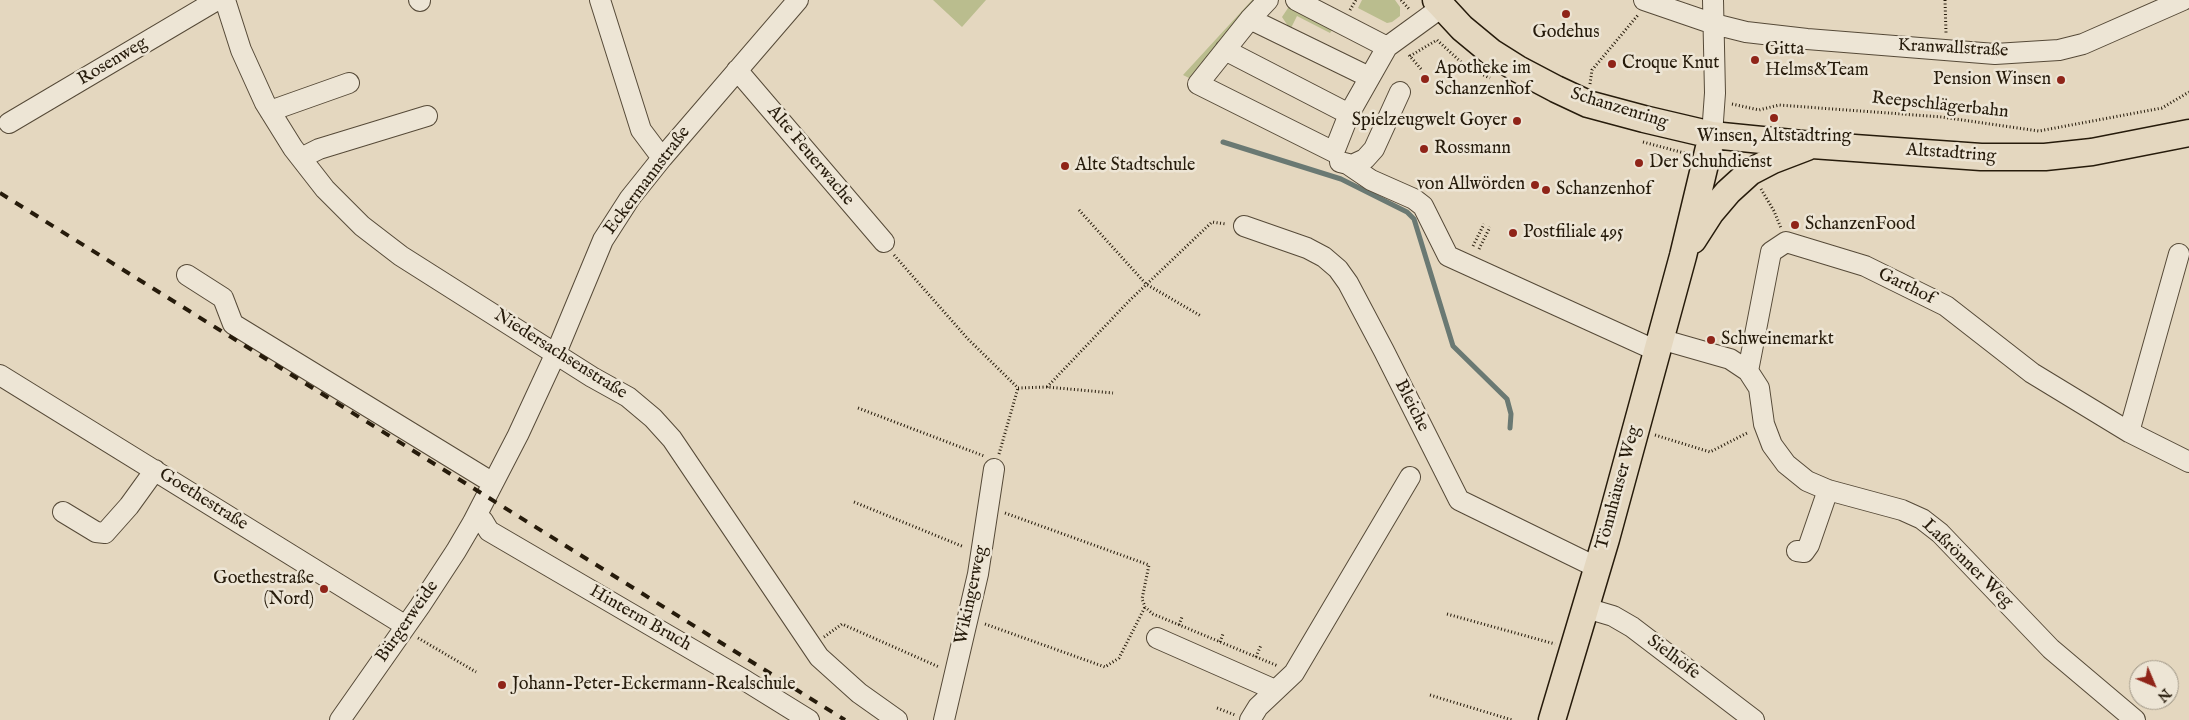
<!DOCTYPE html>
<html>
<head>
<meta charset="utf-8">
<style>
	body { margin:0 }
	#map { position:relative; width:2189px; height:720px; overflow:hidden; background:#e4d7bf; font-family:"IM FELL English",serif }
	canvas { display:block }
	.north { position:absolute; left:2129px; top:660px; width:50px; height:50px; box-sizing:border-box; background:#ede5d5; border:1px solid #9d9484; border-radius:50%; rotate:135deg; font-size:14px; font-weight:700; line-height:20px; text-align:center; color:#261b0b }
	.north::after { content:''; display:block; margin:auto; width:18px; height:22px; background:#8f2418; clip-path:polygon(50% 0,100% 100%,50% 72%,0 100%) }
</style>
</head>
<body>
<div id="map">
<canvas width="2189" height="720"></canvas>
<div class="north">N</div>
</div>
<script>
const g = document.querySelector('canvas').getContext('2d');
g.lineJoin = 'round';
function paint(path, color) { g.fillStyle = color; g.fill(path, 'evenodd'); }
const toPath = rows => new Path2D(rows.map(r => 'M' + r).join(''));
function strokePath(path, color, width, dash) { g.strokeStyle = color; g.lineWidth = width; g.lineCap = dash ? 'butt' : 'round'; g.setLineDash(dash || []); g.stroke(path); }
function label(font, color, halo, rows, align = 'center') {
  g.font = font + ' "IM FELL English",serif'; g.lineWidth = 5; g.setLineDash([]); g.textBaseline = 'middle'; g.strokeStyle = halo; g.fillStyle = color; for (const [text, x, y, turn = 0] of rows) {
    g.save(); g.translate(x, y); g.rotate((+turn || 0) * Math.PI / 180); g.textAlign = isNaN(turn) ? turn : align; if (halo) g.strokeText(text, 0, 0); g.fillText(text, 0, 0); g.restore();
  }
}
const green = toPath([
	[933,0,986,0,962,27],
	[1252,0,1256,0,1189,78,1183,75],
	[1362,0,1395,0,1400,7,1400,16,1392,22,1387,23,1358,8],
	[1290,5,1335,26,1330,33,1297,16,1291,28,1288,26,1282,17]
]);
const stream = toPath([
	[1223,142,1341,179,1407,212,1414,219,1453,346,1507,399,1511,414,1510,428]
]);
const path = toPath([
	[1401,0,1409,9],
	[1945,0,1946,33],
	[1350,10,1356,0],
	[1409,55,1421,69],
	[1410,56,1437,40,1462,63,1477,72,1475,76],
	[1460,69,1462,63],
	[1477,72,1490,78],
	[1590,84,1592,70,1638,15],
	[1732,104,1759,110,1779,105,1942,117,2039,131,2162,108,2189,92],
	[1643,142,1688,154],
	[1761,189,1774,211,1781,228],
	[1079,210,1146,284,1201,316],
	[1473,246,1484,224],
	[1479,249,1490,227],
	[894,255,968,339,1018,388,1047,387,1113,393],
	[1047,387,1129,301,1212,222,1226,224],
	[858,408,984,456],
	[1655,435,1710,452,1749,432],
	[999,454,1018,388],
	[854,502,964,547],
	[1005,513,1149,565,1142,599,1145,607,1153,614,1278,666],
	[1447,614,1555,644],
	[985,624,1105,667,1119,658,1145,607],
	[1179,625,1182,617],
	[824,637,842,624,939,667],
	[418,638,476,672],
	[1220,642,1223,634],
	[1256,657,1261,645],
	[1430,695,1512,720],
	[1217,708,1235,715]
]);
const minor = toPath([
	[225,0,241,50,265,103,293,148,325,189,362,226,401,256,592,377,628,397,653,418,672,439,819,657,859,693,897,720],
	[419,0,420,1],
	[600,0,641,130,662,158],
	[1268,0,1250,19,1198,84,1334,152,1349,114,1387,47,1442,7],
	[1296,0,1387,47],
	[1644,0,1714,24,1746,32,1807,39,1995,54,2059,50,2083,44,2183,0],
	[1250,19,1369,77],
	[1225,50,1349,114],
	[737,70,884,242],
	[270,111,349,83],
	[9,123,217,0],
	[1712,135,1715,93,1713,0],
	[301,158,319,149,427,116],
	[1340,162,1352,165,1365,159,1374,149,1400,92],
	[1349,165,1371,180,1414,199,1423,206,1448,256,1657,351],
	[1244,226,1307,248,1324,257,1338,269,1348,283,1384,351,1459,500,1598,568],
	[187,275,223,298,233,324,493,483],
	[1660,339,1730,359,1748,371,1759,388,1764,424,1772,445,1786,464,1807,481,1828,490,1902,510,1922,519,1940,533,2051,649,2135,720],
	[1748,371,1771,252,1786,242,1865,266,1946,306,2032,373,2129,432,2189,462],
	[0,375,406,626],
	[2129,432,2179,254],
	[63,512,96,532,105,533,129,506,155,470],
	[473,522,483,521,489,531,746,681,809,720],
	[1797,551,1804,552,1809,545,1828,490],
	[1586,608,1613,616,1632,627,1754,720],
	[1157,638,1275,690],
	[340,720,420,606,456,551,473,522,518,435,556,353,603,240,630,198,662,158,798,0],
	[944,720,978,574,994,469],
	[1250,720,1258,707,1294,673,1410,477]
]);
const major = toPath([
	[1436,0,1462,28,1491,52,1518,69,1556,89,1588,104,1644,119,1712,135,1812,145,1981,157,2045,157,2092,152,2189,133],
	[1693,240,1711,212,1728,192,1750,172,1773,160,1807,147],
	[1552,720,1606,539,1683,256,1712,135]
]);
const rail = toPath([
	[0,193,845,720]
]);
const markers = [
	[1566,14,5,"#8f2418"],
	[1755,60,5,"#8f2418"],
	[1612,64,5,"#8f2418"],
	[1425,79,5,"#8f2418"],
	[2061,80,5,"#8f2418"],
	[1774,118,5,"#8f2418"],
	[1517,121,5,"#8f2418"],
	[1424,149,5,"#8f2418"],
	[1639,163,5,"#8f2418"],
	[1065,166,5,"#8f2418"],
	[1535,185,5,"#8f2418"],
	[1546,190,5,"#8f2418"],
	[1795,225,5,"#8f2418"],
	[1513,233,5,"#8f2418"],
	[1711,340,5,"#8f2418"],
	[324,589,5,"#8f2418"],
	[502,685,5,"#8f2418"]
];
const poiNames = [
	["Godehus",1566,33,"center"],
	["Gitta",1765,50],
	["Helms&Team",1765,71],
	["Croque Knut",1622,64],
	["Apotheke im",1435,69],
	["Schanzenhof",1435,90],
	["Pension Winsen",2051,80,"right"],
	["Spielzeugwelt Goyer",1507,121,"right"],
	["Winsen, Altstadtring",1774,137,"center"],
	["Rossmann",1434,149],
	["Der Schuhdienst",1649,163],
	["Alte Stadtschule",1075,166],
	["von Allwörden",1525,185,"right"],
	["Schanzenhof",1556,190],
	["SchanzenFood",1805,225],
	["Postfiliale 495",1523,233],
	["Schweinemarkt",1721,340],
	["Goethestraße",314,579,"right"],
	["(Nord)",314,600,"right"],
	["Johann-Peter-Eckermann-Realschule",512,685]
];
const streetNames = [
	["Kranwallstraße",1953,49,3],
	["Rosenweg",113,62,-31],
	["Reepschlägerbahn",1940,106,6],
	["Schanzenring",1619,109,17],
	["Altstadtring",1951,154,4],
	["Alte Feuerwache",810,156,50],
	["Eckermannstraße",648,181,-53],
	["Garthof",1906,287,26],
	["Niedersachsenstraße",560,355,32],
	["Bleiche",1411,406,63],
	["Tönnhäuser Weg",1619,488,-75],
	["Goethestraße",203,500,32],
	["Laßrönner Weg",1967,564,44],
	["Wikingerweg",972,595,-78],
	["Hinterm Bruch",640,619,30],
	["Bürgerweide",408,622,-55],
	["Sielhöfe",1673,658,37]
];
paint(green, '#babd8e');
strokePath(stream, '#6a7973', 5);
strokePath(minor, '#564a38', 22);
strokePath(major, '#261b0b', 29);
strokePath(path, '#261b0b', 3, [1, 2.5]);
strokePath(minor, '#ede5d5', 20);
strokePath(major, '#e4d7bf', 26);
strokePath(rail, '#261b0b', 4, [9, 9]);
for (const [x, y, r, color] of markers) { const dot = new Path2D(); dot.arc(x, y, r, 0, 2 * Math.PI); g.fillStyle = color; g.fill(dot); strokePath(dot, '#ede5d5', 2); }
label('18px', '#261b0b', '#ede5d5', poiNames, 'left');
label('18px', '#261b0b', '#ede5d5', streetNames);
</script>
</body>
</html>
